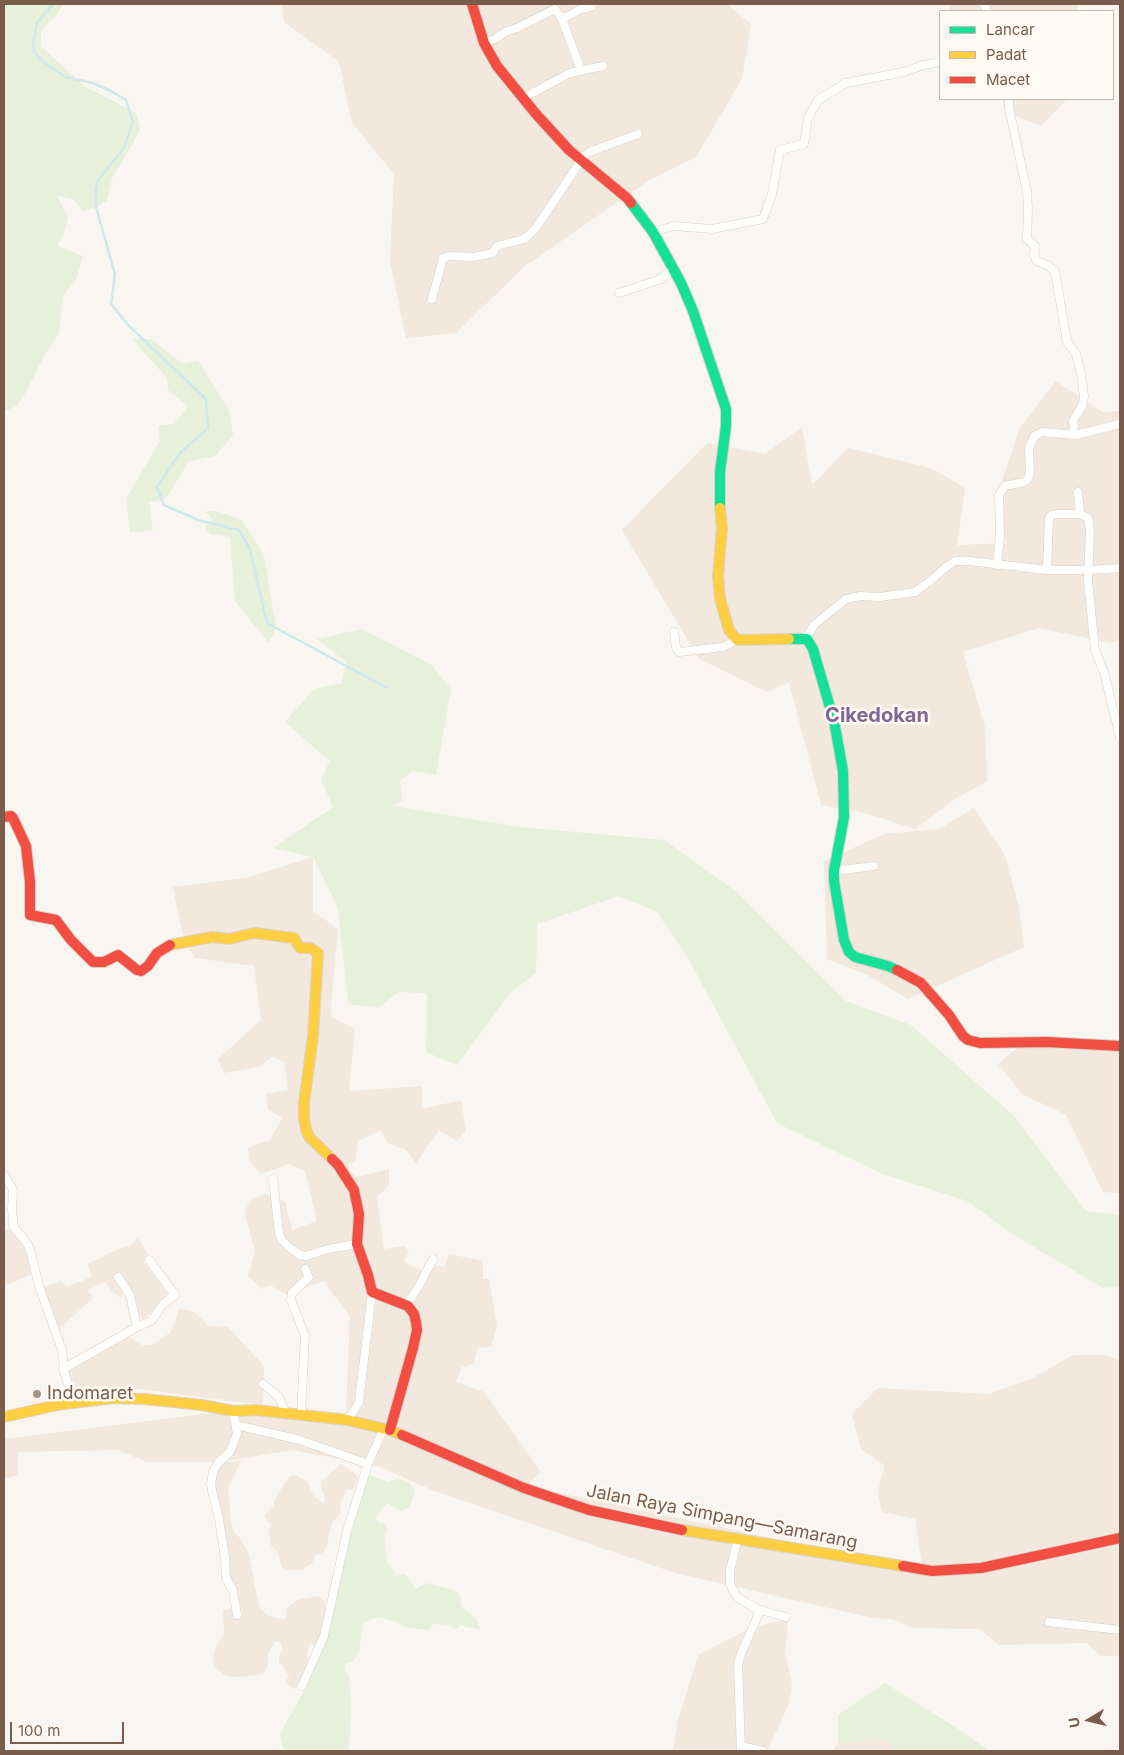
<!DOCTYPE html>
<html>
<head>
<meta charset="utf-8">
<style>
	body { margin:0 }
	#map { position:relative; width:1124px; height:1755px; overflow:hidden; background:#f9f5f0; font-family:Inter,sans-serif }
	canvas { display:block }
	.frame { position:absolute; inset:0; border:5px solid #7a5c4d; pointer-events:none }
	.legend { position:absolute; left:939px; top:10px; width:175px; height:90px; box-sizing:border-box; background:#fffaf3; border:1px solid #cabbb1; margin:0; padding:6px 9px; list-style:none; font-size:15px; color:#7a5c4d }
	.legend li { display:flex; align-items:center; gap:10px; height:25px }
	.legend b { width:25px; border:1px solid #cabbb1 }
	.north { position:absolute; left:1064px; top:1695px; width:50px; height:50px; -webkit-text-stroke:4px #fffaf3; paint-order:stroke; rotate:261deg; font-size:14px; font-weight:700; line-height:20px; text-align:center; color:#7a5c4d }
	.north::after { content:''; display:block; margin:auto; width:18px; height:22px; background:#7a5c4d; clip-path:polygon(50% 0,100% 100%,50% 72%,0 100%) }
	.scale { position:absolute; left:10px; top:1722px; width:114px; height:22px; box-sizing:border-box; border:2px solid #7a5c4d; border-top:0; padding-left:6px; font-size:15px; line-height:18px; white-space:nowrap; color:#7a5c4d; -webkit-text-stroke:4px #fffaf3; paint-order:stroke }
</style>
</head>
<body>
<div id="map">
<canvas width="1124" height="1755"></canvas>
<div class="frame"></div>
<ul class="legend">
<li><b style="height:6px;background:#16e098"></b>Lancar</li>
<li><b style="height:6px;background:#ffcf43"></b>Padat</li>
<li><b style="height:6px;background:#f24e42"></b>Macet</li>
</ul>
<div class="north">U</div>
<div class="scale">100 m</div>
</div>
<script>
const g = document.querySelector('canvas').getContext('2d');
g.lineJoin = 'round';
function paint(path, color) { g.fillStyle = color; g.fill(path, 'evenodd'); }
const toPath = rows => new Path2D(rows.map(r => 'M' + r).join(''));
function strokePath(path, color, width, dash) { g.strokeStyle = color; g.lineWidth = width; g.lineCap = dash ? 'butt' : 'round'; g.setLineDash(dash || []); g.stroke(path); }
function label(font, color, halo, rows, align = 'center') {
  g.font = font + ' Inter,sans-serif'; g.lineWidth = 5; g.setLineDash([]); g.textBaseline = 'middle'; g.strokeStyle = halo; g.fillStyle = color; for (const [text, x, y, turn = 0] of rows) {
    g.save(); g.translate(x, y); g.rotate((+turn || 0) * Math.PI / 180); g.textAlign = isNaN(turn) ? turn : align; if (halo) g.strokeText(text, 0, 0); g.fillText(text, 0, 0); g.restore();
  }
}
const residential = toPath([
	[281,4,727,4,751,24,742,79,696,157,648,181,525,266,456,333,406,338,390,261,394,174,352,123,339,62,284,22],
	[948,4,1078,4,1078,11,951,11],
	[1003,99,1067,99,1041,126,1005,112],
	[1056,381,1103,412,1120,411,1120,640,1111,643,1039,628,963,652,985,727,987,782,958,797,915,829,865,813,821,805,789,682,767,692,699,659,622,530,707,443,765,454,802,427,812,485,848,448,931,468,965,488,957,545,1006,543,998,492,1020,428],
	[974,808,1004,853,1019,907,1024,947,908,999,869,976,827,959,824,861,884,834,939,829],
	[313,857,313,911,338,929,330,1016,355,1029,349,1091,422,1086,422,1109,461,1100,466,1131,457,1141,439,1130,416,1163,405,1149,387,1143,381,1130,358,1141,355,1161,348,1164,350,1171,357,1177,389,1169,389,1185,377,1197,384,1249,405,1246,409,1252,404,1262,429,1274,434,1265,444,1267,449,1254,483,1261,483,1279,489,1279,497,1326,491,1347,477,1348,474,1364,462,1367,456,1382,484,1392,541,1472,526,1486,923,1570,915,1519,882,1512,878,1492,884,1465,861,1449,852,1414,878,1388,989,1394,1033,1378,1073,1355,1106,1355,1120,1361,1120,1656,1101,1656,1086,1643,999,1645,979,1629,913,1628,892,1619,873,1618,675,1573,432,1490,380,1467,293,1450,219,1462,147,1462,118,1450,18,1452,18,1475,4,1479,4,1439,267,1406,346,1413,350,1316,323,1281,286,1295,270,1285,262,1289,248,1276,255,1251,244,1211,252,1200,265,1193,285,1202,292,1230,317,1221,305,1171,289,1164,261,1174,249,1160,248,1148,270,1140,282,1118,268,1109,266,1094,288,1090,285,1062,272,1057,259,1067,224,1073,218,1059,261,1020,254,966,195,958,183,937,173,887,246,878],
	[1022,1044,1120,1046,1120,1193,1103,1192,1066,1115,1022,1094,998,1064],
	[10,1228,23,1244,32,1274,7,1285,4,1283,4,1230],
	[138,1238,148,1254,144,1262,169,1296,142,1320,127,1285,117,1274,113,1277,124,1292,121,1298,113,1292,105,1282,88,1290,93,1298,59,1329,43,1288,61,1281,66,1287,92,1277,88,1264,116,1250,130,1246],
	[180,1308,194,1312,209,1326,228,1327,264,1366,263,1405,138,1389,75,1397,68,1372,129,1337,142,1345,153,1345,171,1332],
	[241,1461,228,1488,231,1521,234,1532,240,1538,249,1554,259,1608,269,1616,283,1620,286,1617,287,1608,297,1600,319,1596,324,1601,327,1616,322,1635,316,1645,310,1644,308,1648,306,1670,295,1689,290,1687,285,1681,289,1677,288,1673,279,1662,279,1656,283,1650,281,1642,276,1641,268,1653,268,1666,263,1674,240,1677,226,1676,215,1667,213,1655,216,1646,224,1634,223,1611,233,1607,240,1617,242,1612,228,1571,213,1488,218,1463],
	[341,1464,356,1474,358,1479,353,1490,348,1489,346,1490,340,1505,341,1513,332,1522,326,1549,322,1553,316,1555,312,1563,302,1570,287,1570,282,1567,277,1551,271,1546,269,1530,272,1525,266,1520,265,1515,273,1506,277,1495,290,1476,297,1475,308,1483,313,1495,323,1503,325,1502,325,1494,322,1491,321,1481,325,1479,330,1473],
	[788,1619,785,1651,792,1684,789,1704,767,1751,673,1751,678,1721,698,1655,753,1627],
	[884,1739,891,1742,892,1751,833,1751,838,1743]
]);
const green = toPath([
	[4,4,63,4,56,16,47,24,41,31,41,46,84,86,136,113,140,131,112,178,107,201,96,207,83,211,73,199,57,196,68,217,65,230,58,246,83,256,76,280,63,296,59,333,43,358,27,390,17,406,4,411],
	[132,339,151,339,183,364,198,361,229,410,233,435,215,456,189,461,166,499,149,502,153,530,130,533,126,499,160,441,158,426,174,424,188,406,168,390,167,378],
	[206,511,216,511,242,520,264,555,276,628,269,643,235,601,230,537,210,534,205,527,213,520],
	[362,629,432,665,451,689,436,775,413,771,400,781,402,800,393,806,520,827,664,840,737,892,846,1001,911,1025,1015,1117,1086,1211,1120,1215,1120,1286,1103,1288,1014,1235,967,1201,880,1173,777,1123,688,958,657,912,619,896,537,924,536,973,510,993,457,1065,426,1052,427,993,399,992,378,1008,348,1004,338,908,313,857,273,848,333,807,321,779,330,761,285,722,314,689,342,683,346,662,317,639],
	[367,1474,388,1482,398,1478,410,1483,415,1491,410,1507,401,1511,387,1503,377,1515,376,1520,380,1523,384,1523,388,1530,384,1534,387,1562,397,1575,405,1574,416,1589,426,1583,454,1590,460,1595,462,1607,477,1620,480,1629,466,1627,461,1624,458,1628,454,1629,449,1624,446,1626,434,1623,430,1629,426,1630,405,1627,397,1622,378,1617,363,1623,359,1652,353,1661,345,1664,345,1670,349,1675,351,1704,349,1751,290,1751,283,1749,280,1733,302,1695,329,1630,336,1590,356,1508,363,1493],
	[885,1683,963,1732,989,1751,892,1751,891,1742,884,1739,838,1743,838,1715]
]);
const stream = toPath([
	[53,4,37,23,33,42,34,51,41,60,65,77,93,83,111,91,126,100,133,122,124,148,98,180,96,191,96,207,115,274,111,304,129,326,206,399,208,428,180,453,157,487,164,505,198,520,239,530,250,549,267,623,387,688]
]);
const street = toPath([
	[984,4,987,11],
	[562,19,581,9,591,7],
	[484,43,495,39,505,32,517,28,555,9,562,19,581,70],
	[523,98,570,73,603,66],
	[1009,99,1009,108,1027,192,1028,210,1027,239,1035,246,1034,255,1037,261,1047,265,1055,271,1067,342,1076,354,1081,374,1084,396,1083,404,1073,421,1075,435],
	[653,232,674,226,712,229,763,219,772,194,780,150,804,144,808,118,818,100,846,83,904,72,923,65,940,62],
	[619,293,661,279,673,268],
	[432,299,443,258,449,256,474,257,493,253,497,246,524,239,536,228,584,156,589,152,638,134],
	[1078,492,1080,514,1088,518,1090,530,1088,581,1095,650,1104,672,1120,737],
	[997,565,1000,536,999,495,1005,486,1024,482,1028,479,1030,473,1029,449,1034,436,1042,432,1075,435,1120,424],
	[1047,570,1049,518,1052,515,1058,514,1080,514],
	[674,632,676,647,679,652,723,647,737,640],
	[807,639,808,635,814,625,846,599,860,596,880,597,915,592,930,581,946,567,955,561,969,561,1047,570,1089,570,1120,568],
	[834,871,874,866],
	[4,1175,13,1190,12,1210,14,1228,25,1240,30,1249,39,1286,62,1350,65,1375,75,1403],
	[273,1179,279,1234,282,1240,289,1247,300,1255,306,1256,328,1249,357,1244],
	[406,1305,418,1288,433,1259],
	[137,1327,152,1320,163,1304,175,1295,149,1260],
	[63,1369,137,1327,130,1295,118,1277],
	[263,1384,279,1397,286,1413],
	[233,1411,237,1434,230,1452,219,1462,213,1472,211,1484,212,1491,219,1519,225,1558,226,1578,233,1591,237,1615],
	[301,1414,305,1336,291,1300,292,1293,309,1277,305,1269],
	[347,1420,354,1411,359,1402,372,1292],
	[236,1425,300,1440,368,1464],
	[738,1538,730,1571,730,1584,737,1597,757,1609,759,1613,741,1654,738,1664,741,1751],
	[757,1609,786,1617],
	[1049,1622,1120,1630],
	[302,1686,324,1636,347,1531,368,1464,384,1428],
	[741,1746,763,1751]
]);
const fast = toPath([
	[631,203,653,232,681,283,693,311,726,409,726,426,720,472,720,508],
	[789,639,807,639,813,649,834,721,843,771,844,817,834,871,834,881,844,940,849,952,855,957,888,966,897,970]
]);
const slow = toPath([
	[720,508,722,528,718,576,720,599,729,630,737,640,789,639],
	[170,945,212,937,229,939,254,933,294,938,300,948,310,948,318,953,313,1036,304,1103,304,1118,306,1130,310,1138,332,1159],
	[4,1417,57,1405,113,1398,144,1399,202,1405,233,1411,256,1410,347,1420,390,1430,402,1435],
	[682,1530,903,1566]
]);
const jam = toPath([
	[472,4,484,43,497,66,536,114,569,150,627,198,631,203],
	[4,817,11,816,13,818,26,846,30,882,30,915,56,920,71,940,93,962,104,962,118,955,137,970,141,971,148,966,157,953,170,945],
	[897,970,921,983,949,1015,963,1036,968,1040,980,1043,1047,1042,1120,1046],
	[332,1159,338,1165,354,1190,359,1214,357,1244,368,1275,372,1292,408,1306,414,1314,416,1322,417,1330,413,1348,390,1430],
	[402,1435,524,1488,589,1510,682,1530],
	[903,1566,932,1571,981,1568,1120,1538]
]);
const markers = [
	[37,1394,5,"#a69286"]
];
const poiNames = [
	["Indomaret",47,1394]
];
const streetNames = [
	["Jalan Raya Simpang—Samarang",722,1517,11]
];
const quarterNames = [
	["Cikedokan",877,716]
];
paint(residential, '#f2e8de');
paint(green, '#e7f0db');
strokePath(stream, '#d0e8ea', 2.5);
strokePath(street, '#d7d1cb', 9);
strokePath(fast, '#d9d2cb', 12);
strokePath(slow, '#d9d2cb', 12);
strokePath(jam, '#d9d2cb', 12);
strokePath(street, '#fefefd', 8);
strokePath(fast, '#16e098', 10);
strokePath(slow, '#ffcf43', 10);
strokePath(jam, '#f24e42', 10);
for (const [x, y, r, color] of markers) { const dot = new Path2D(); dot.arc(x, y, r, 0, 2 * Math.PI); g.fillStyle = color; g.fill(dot); strokePath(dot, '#fffaf3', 2); }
label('18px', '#7a5c4d', '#fffaf3', poiNames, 'left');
label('18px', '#7a5c4d', '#fffaf3', streetNames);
label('bold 20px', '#846695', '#fffaf3', quarterNames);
</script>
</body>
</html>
